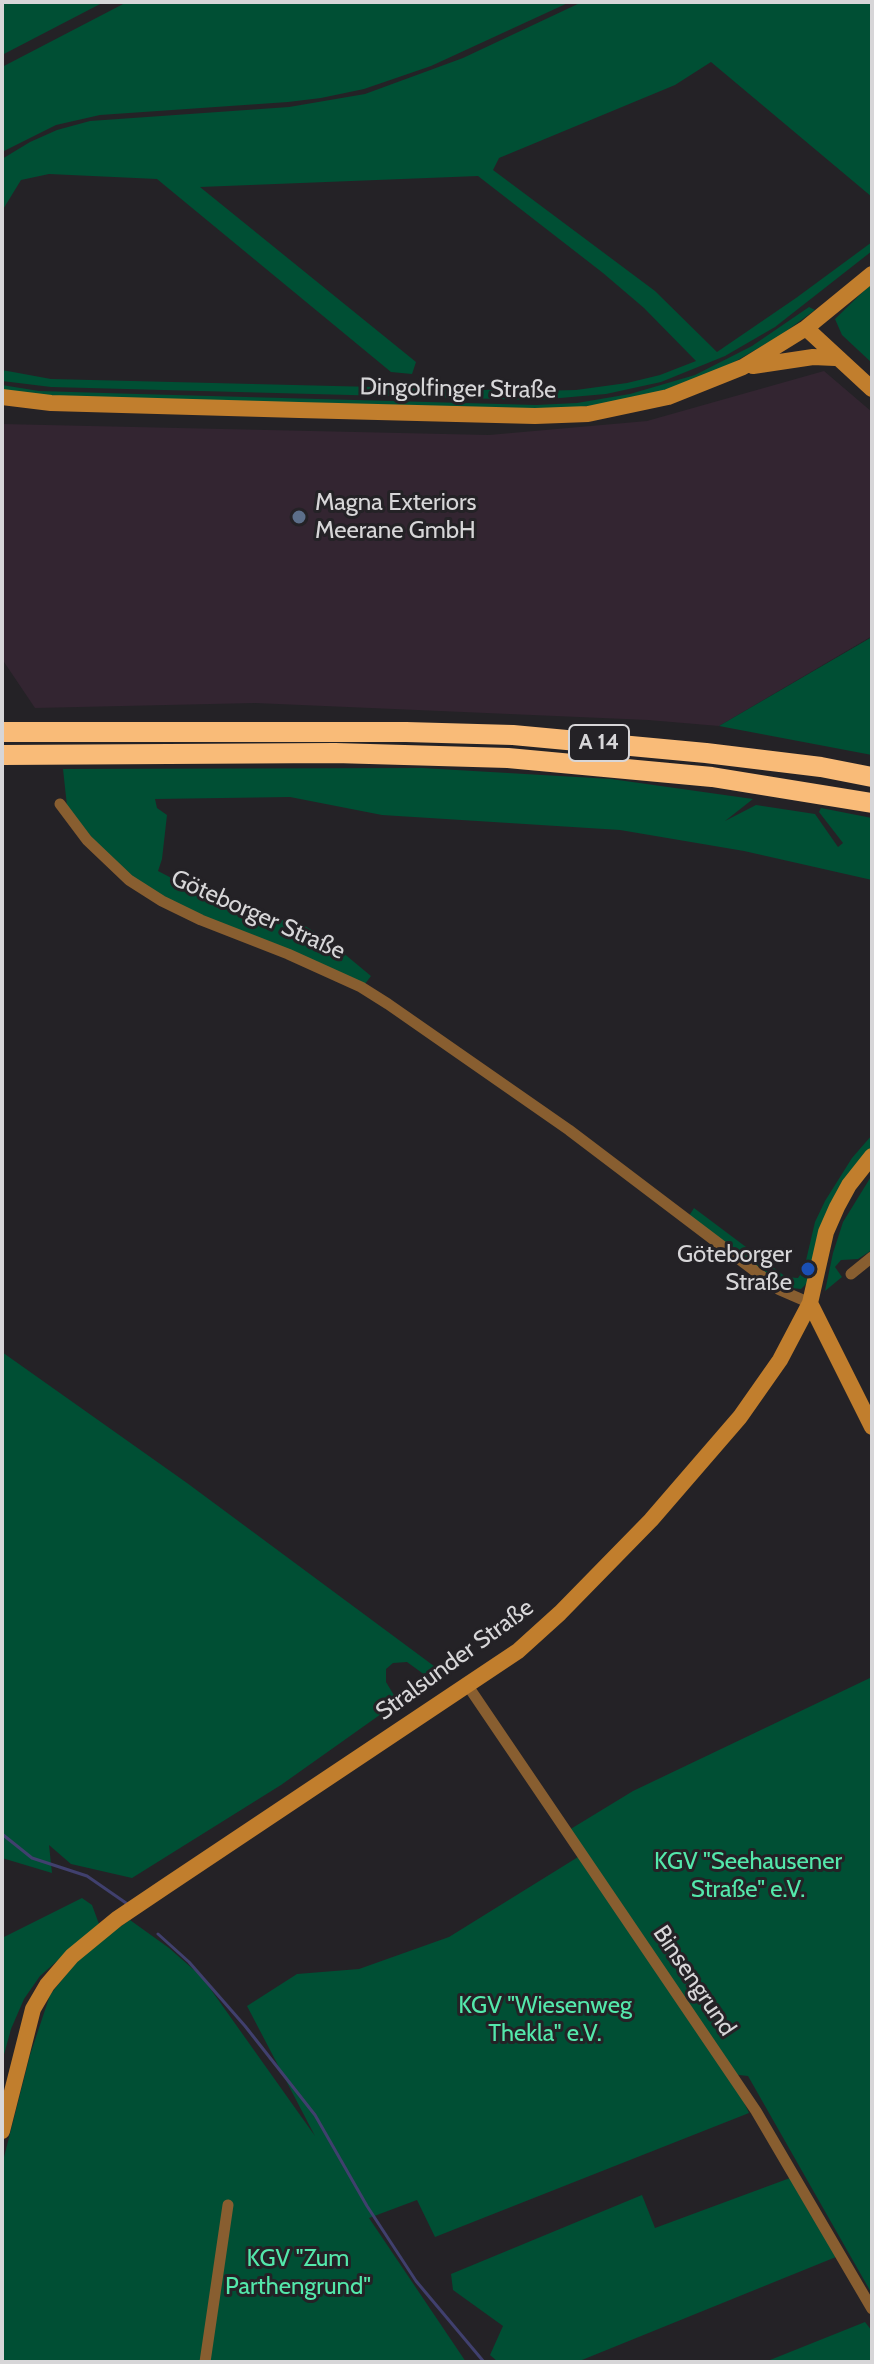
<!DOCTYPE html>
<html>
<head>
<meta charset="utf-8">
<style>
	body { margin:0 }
	#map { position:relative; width:874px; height:2364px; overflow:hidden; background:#242226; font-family:Cabin,sans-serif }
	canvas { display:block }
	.frame { position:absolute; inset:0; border:4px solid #d7d6d8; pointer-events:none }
</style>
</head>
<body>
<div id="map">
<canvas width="874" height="2364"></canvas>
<div class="frame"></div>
</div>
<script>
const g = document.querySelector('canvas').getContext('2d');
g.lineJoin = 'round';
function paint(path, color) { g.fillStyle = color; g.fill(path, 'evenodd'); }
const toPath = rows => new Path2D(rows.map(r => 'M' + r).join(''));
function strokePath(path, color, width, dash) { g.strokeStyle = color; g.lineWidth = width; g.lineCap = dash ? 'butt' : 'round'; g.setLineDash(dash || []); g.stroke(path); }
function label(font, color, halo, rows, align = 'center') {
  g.font = font + ' Cabin,sans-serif'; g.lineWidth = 6; g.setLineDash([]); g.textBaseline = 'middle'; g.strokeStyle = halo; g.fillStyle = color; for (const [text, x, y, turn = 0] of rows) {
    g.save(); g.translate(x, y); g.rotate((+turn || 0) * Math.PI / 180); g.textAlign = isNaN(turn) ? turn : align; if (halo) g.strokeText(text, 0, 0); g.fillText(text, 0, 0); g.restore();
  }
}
const industrial = toPath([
	[824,371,872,412,872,636,719,726,648,720,255,703,35,708,2,659,2,424,489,435,647,421]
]);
const green = toPath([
	[2,2,104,2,2,55],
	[127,2,570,2,431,66,364,89,321,98,288,102,100,115,56,125,2,152,2,67],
	[582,2,872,2,872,197,711,62,675,85,499,158,493,170,655,291,717,352,796,298,872,242,872,251,775,327,725,356,661,382,606,394,537,400,51,387,2,381,2,370,51,379,537,391,576,390,627,383,660,375,696,361,644,308,603,273,478,176,200,187,416,362,412,374,391,372,157,179,49,174,21,180,2,211,2,159,30,142,57,130,90,121,289,107,365,94,463,58],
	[872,283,872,363,842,335,835,319],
	[809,307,815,310,781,335,717,372,666,390,613,403,563,409,44,397,2,391,2,385,39,391,138,394,536,405,577,403,630,394,695,375,752,346],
	[872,637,872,755,719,726],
	[422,768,611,779,753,799,725,821,756,805,815,814,838,847,843,843,819,812,821,808,872,818,872,880,744,851,620,830,382,815,290,797,155,799,157,808,167,815,162,859,158,871,224,905,305,926,330,942,371,976,365,984,204,918,163,898,132,877,96,843,67,806,63,769],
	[872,1135,872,1147,859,1162,807,1283,801,1289,784,1287,689,1216,694,1208,786,1277,798,1278,804,1269,815,1222,825,1201,852,1158],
	[872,1175,872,1250,858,1259,841,1260,835,1267,842,1277,825,1291,833,1253,843,1222],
	[2,1352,187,1483,438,1669,429,1678,407,1662,393,1663,386,1669,386,1682,398,1702,281,1785,132,1878,71,1864,49,1845,52,1873,2,1858],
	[872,1677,872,2294,748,2076,731,2074,749,2113,435,2237,417,2200,369,2218,466,2362,2,2362,2,2165,30,2055,50,1995,77,1961,104,1938,130,1920,169,1948,202,1977,315,2136,247,2006,297,1974,359,1969,449,1937,578,1857,569,1830,633,1791],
	[82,1898,92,1905,99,1924,40,1976,24,1999,11,2029,2,2062,2,1938],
	[790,2178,836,2257,577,2362,498,2362,490,2355,503,2326,453,2290,451,2274,642,2195,655,2228],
	[865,2322,872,2331,872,2362,765,2362]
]);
const stream = toPath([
	[2,1834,32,1858,87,1876,126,1903],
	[158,1934,189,1962,245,2026,315,2115,367,2206,416,2281,484,2362]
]);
const street = toPath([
	[60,804,87,840,129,880,162,901,201,920,288,954,361,987,388,1004,569,1130,780,1290,810,1303],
	[851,1274,872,1257],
	[468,1686,756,2111,872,2309],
	[205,2362,228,2205]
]);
const secondary = toPath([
	[806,328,872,389],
	[753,366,813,357,835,358],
	[2,397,51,403,299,410,535,416,588,414,668,397,743,367,806,328,872,274],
	[810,1303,872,1427],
	[2,2131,33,2009,47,1985,72,1956,117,1919,166,1886,518,1651,560,1613,651,1520,740,1417,780,1360,810,1303,826,1232,837,1207,849,1185,872,1156]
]);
const highway = toPath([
	[2,732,406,732,513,735,706,753,821,767,872,777],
	[2,755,335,753,508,758,712,777,872,803]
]);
const markers = [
	[299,517,8,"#5c6f8a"],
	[808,1269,8,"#1a4fb4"]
];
const shields = [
	[599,743,60]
];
const shieldNames = [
	["A 14",599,743]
];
const streetNames = [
	["Dingolfinger Straße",458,389,1],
	["Göteborger Straße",258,915,24],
	["Stralsunder Straße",455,1660,-36],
	["Binsengrund",694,1981,56]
];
const poiNames = [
	["Magna Exteriors",315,503],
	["Meerane GmbH",315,531],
	["Göteborger",792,1255,"right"],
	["Straße",792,1283,"right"]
];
const parkNames = [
	["KGV \"Seehausener",748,1862],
	["Straße\" e.V.",748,1890],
	["KGV \"Wiesenweg",545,2006],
	["Thekla\" e.V.",545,2034],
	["KGV \"Zum",298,2259],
	["Parthengrund\"",298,2287]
];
paint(industrial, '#332531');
paint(green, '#004f34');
strokePath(stream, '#40406e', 3);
strokePath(street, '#885e30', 11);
strokePath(secondary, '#c17e2d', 16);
strokePath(highway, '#f9bb78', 20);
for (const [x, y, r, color] of markers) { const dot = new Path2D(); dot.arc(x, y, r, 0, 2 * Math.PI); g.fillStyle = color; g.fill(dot); strokePath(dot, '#242226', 3); }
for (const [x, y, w] of shields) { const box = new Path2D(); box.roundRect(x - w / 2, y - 18, w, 36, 6); g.fillStyle = '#242226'; g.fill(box); strokePath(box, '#d7d6d8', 2); }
label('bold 22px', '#d7d6d8', null, shieldNames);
label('24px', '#d7d6d8', '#242226', streetNames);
label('24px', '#d7d6d8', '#242226', poiNames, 'left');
label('24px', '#53e8ab', '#242226', parkNames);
</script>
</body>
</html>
